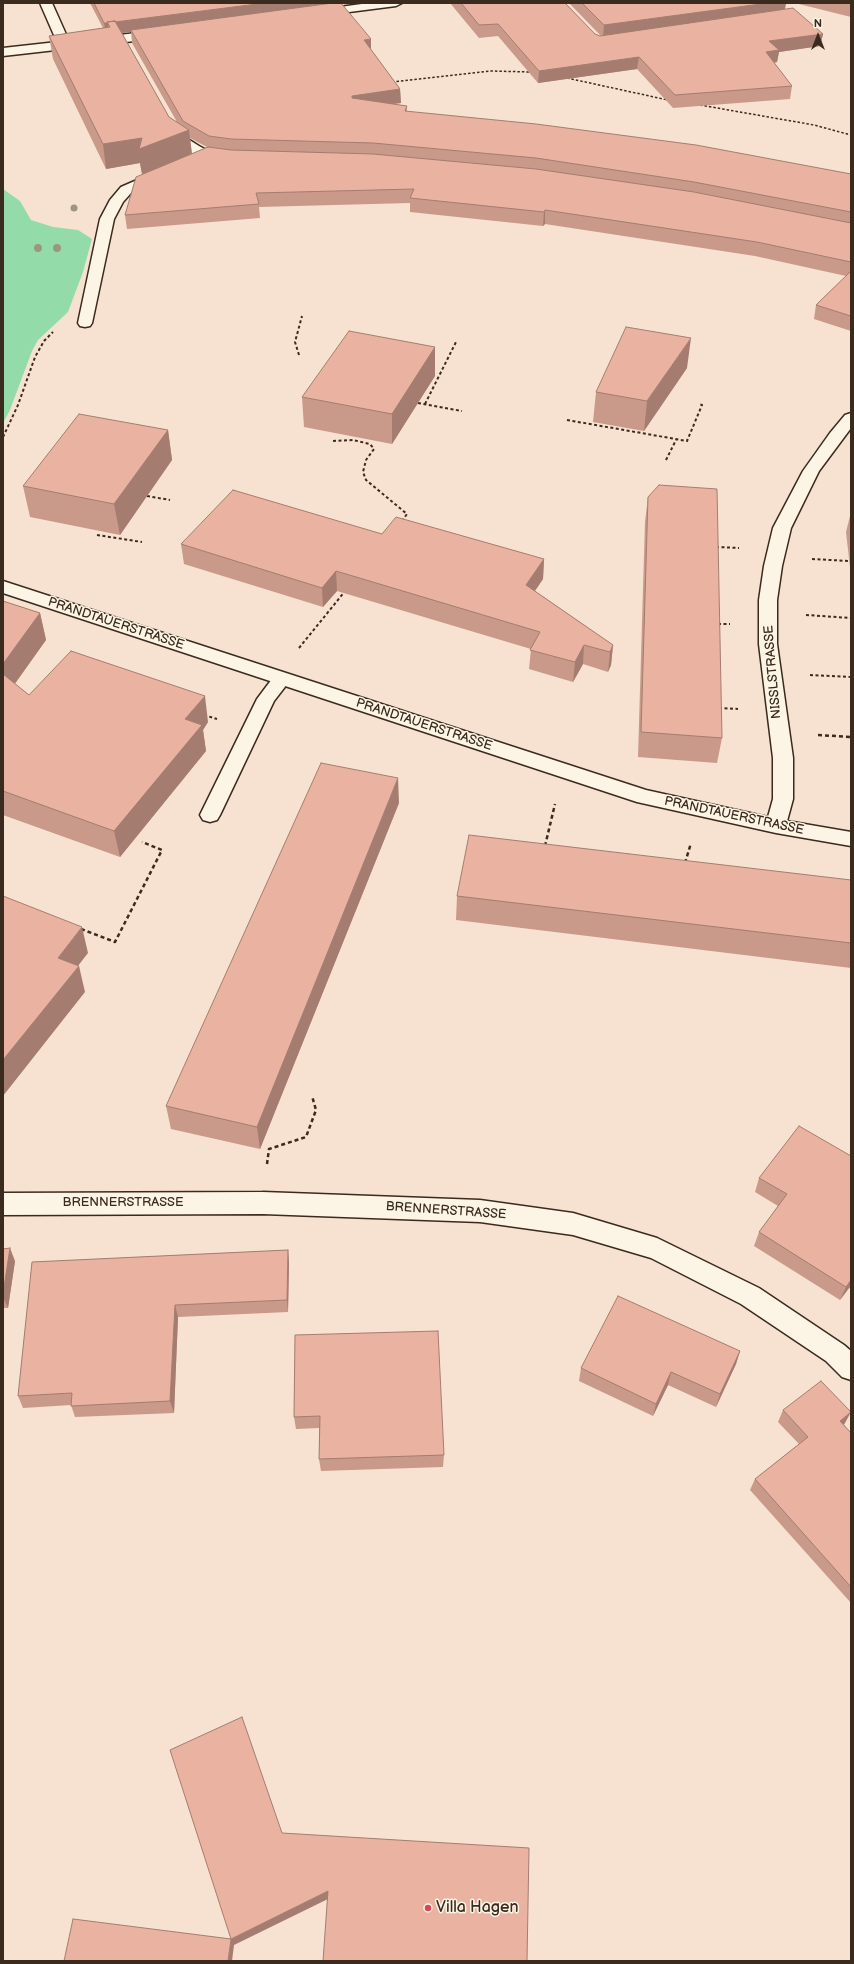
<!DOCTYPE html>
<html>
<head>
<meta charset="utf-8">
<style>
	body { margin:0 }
	#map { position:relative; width:854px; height:1964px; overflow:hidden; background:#f7e1d0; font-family:"Balsamiq Sans",sans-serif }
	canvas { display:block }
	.frame { position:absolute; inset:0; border:4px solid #3b2a1e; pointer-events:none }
	.north { position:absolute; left:798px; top:16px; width:40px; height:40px; -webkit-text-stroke:3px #fcf5e5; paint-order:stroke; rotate:0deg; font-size:11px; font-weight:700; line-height:16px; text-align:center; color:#3b2a1e }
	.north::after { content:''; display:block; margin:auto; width:14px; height:18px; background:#3b2a1e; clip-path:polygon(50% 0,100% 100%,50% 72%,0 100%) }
</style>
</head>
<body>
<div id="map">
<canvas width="854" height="1964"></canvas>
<div class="frame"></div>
<div class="north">N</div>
</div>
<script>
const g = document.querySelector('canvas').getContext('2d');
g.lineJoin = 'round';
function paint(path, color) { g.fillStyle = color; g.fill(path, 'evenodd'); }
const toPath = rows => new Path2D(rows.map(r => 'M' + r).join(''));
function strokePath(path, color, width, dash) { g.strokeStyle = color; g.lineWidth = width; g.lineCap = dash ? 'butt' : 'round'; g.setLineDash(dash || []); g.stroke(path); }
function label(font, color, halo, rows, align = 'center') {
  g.font = font + ' "Balsamiq Sans",sans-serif'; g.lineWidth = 3; g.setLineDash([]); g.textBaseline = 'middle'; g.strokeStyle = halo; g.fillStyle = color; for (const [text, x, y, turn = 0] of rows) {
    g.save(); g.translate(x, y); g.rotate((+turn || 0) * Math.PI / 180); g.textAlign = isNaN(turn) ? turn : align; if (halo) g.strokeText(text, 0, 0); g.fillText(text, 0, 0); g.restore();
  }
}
const green = toPath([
	[3,189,20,201,31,220,53,227,78,230,92,239,83,272,68,312,38,340,32,351,10,410,3,423]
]);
const pathFar2 = toPath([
	[567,78,668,100],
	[392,82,491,71,531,72],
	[700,105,814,125,851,135]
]);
const pathFar1 = toPath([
	[299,355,295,342,302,316],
	[418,403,462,411],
	[425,404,456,342],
	[567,420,687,441,702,405,698,404],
	[3,437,18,405,35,357,44,341,53,332],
	[333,441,353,440,370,444,374,449,366,460,363,472,366,480,407,514,402,521],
	[666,460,676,440],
	[147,496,170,500],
	[97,535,142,542],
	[716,547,739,548],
	[812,559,849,561],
	[806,615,851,618],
	[718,624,730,624],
	[299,648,346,590],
	[810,675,851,677],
	[719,708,738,709],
	[204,715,217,719]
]);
const path = toPath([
	[818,735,851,737],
	[545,846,555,804],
	[685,863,691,843],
	[81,929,115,942,162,850,142,842],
	[267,1164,269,1149,306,1137,316,1110,312,1096]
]);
const service = toPath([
	[160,170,165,171,167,174,165,177,131,193,123,202,114,219,92,323,90,326,85,327,80,326,78,323,100,219,110,200,121,187,160,170],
	[282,673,289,675,291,679,274,701,220,815,217,820,210,822,203,820,200,815,257,699,275,675,282,673]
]);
const minor = toPath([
	[40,3,52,3,69,41,161,30,167,34,161,38,3,56,3,48,57,42,40,3],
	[369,3,402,3,396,6,318,16,312,13,318,10,369,3],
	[172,122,176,123,183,136,199,146,210,152,232,155,234,158,232,161,227,162,202,158,189,152,172,138,166,126,172,122],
	[851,413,851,428,819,471,791,528,782,566,777,600,777,644,793,758,793,799,787,821,851,832,851,846,776,833,637,802,3,593,3,581,646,790,768,817,773,799,773,758,759,644,759,600,764,566,773,528,803,471,830,433,845,415,851,413],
	[263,1192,480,1200,573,1213,657,1238,759,1288,844,1345,851,1351,851,1380,842,1377,826,1361,741,1304,651,1258,573,1235,480,1222,263,1214,3,1215,3,1193,263,1192]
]);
const trees = [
	[74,208,3.5],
	[38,248,4],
	[57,248,4]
];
const wall = toPath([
	[90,3,341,3,371,50,400,89,401,103,392,104,407,106,407,112,851,174,851,331,814,319,816,305,846,276,755,256,545,224,543,226,410,212,410,203,259,207,260,218,127,229,125,215,142,174,140,163,106,169,53,59,49,36,103,28],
	[131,32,132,43,177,122,169,117,122,33],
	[190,138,207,147,192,154],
	[450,3,565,3,595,34,600,36,601,36,569,3,786,3,785,9,823,34,820,46,779,52,777,62,774,63,792,86,790,99,673,108,637,69,538,83,498,36,479,38],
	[795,3,851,3,851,17],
	[435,347,435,376,392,444,304,427,302,397],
	[687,368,644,431,593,422,596,392],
	[168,430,172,460,120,535,30,517,23,486],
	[648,497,722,738,717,763,638,757,645,522],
	[851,512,851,576,846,532],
	[382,534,544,559,543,579,535,591,613,645,611,665,608,672,583,664,573,682,529,669,531,649,337,591,323,607,184,564,181,544],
	[3,601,40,613,46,640,15,684,29,695,208,722,203,730,206,751,120,857,3,815],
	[399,803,260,1149,171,1129,166,1106],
	[851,880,851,968,456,920,457,896],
	[851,1156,851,1289,849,1288,840,1300,754,1246,759,1232,778,1206,755,1192,759,1178],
	[3,1249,15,1261,8,1308,3,1308],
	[288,1250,289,1263,288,1312,178,1317,174,1413,75,1417,71,1405,23,1408,18,1396,32,1262],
	[295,1335,444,1455,443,1467,321,1471,319,1459,319,1428,296,1429,294,1417],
	[740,1351,736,1364,716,1407,668,1385,653,1416,579,1381,581,1368],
	[783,1410,845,1423,844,1425,851,1433,851,1603,750,1490,755,1479,799,1444,778,1422]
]);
const shadedWall = toPath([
	[265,3,333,3,131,30,131,32,111,34,110,27,108,23],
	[768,3,786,3,784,13,603,37,604,25],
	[104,23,108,23,109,34,106,35],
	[823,34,820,46,779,52,777,62,764,64,766,52,769,41],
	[371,39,371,52,364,40],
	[639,57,637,69,538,83,539,71],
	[400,89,401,103,353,109,352,96],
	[189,130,192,155,142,174,140,163,106,169,103,144],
	[545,210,545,224,543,226,544,212],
	[691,338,687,368,644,431,647,401],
	[435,347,435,376,392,444,392,414],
	[168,430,172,460,120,535,114,504],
	[544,559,543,579,525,605,526,585],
	[336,571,337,591,323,607,322,588],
	[40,613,46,640,5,697,3,689,3,664],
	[584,645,583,664,573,682,575,662],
	[613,645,611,665,608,672,610,652],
	[205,696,208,722,203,730,206,751,120,857,114,831,185,719],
	[398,778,399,803,260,1149,257,1127],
	[82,927,88,953,74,971,79,966,85,992,3,1096,3,1060,58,958],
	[10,1248,15,1261,8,1308,3,1297,3,1294],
	[288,1250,289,1263,288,1312,287,1300],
	[851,1280,851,1284,849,1288,840,1300,846,1287],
	[175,1305,178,1317,174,1413,170,1401],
	[740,1351,736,1364,716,1407,720,1394],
	[671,1372,668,1385,653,1416,656,1404],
	[851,1412,845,1423,834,1432,840,1421],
	[328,1891,330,1898,234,1945,232,1961,228,1961,231,1939]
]);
const building = toPath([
	[94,3,265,3,115,22,115,21,107,22,108,23,104,23,94,3],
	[333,3,341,3,371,39,364,40,400,89,352,96,352,98,407,106,405,111,536,124,696,145,851,174,851,212,694,182,536,158,373,143,231,139,209,136,183,121,131,30,333,3],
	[461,3,565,3,595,34,600,36,793,8,823,34,769,41,779,50,766,52,792,86,675,95,639,57,539,71,498,24,479,25,461,3],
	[582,3,768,3,604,25,582,3],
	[115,21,169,117,189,130,139,149,142,138,103,144,49,36,110,27,107,22,115,21],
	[208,147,231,150,373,154,536,169,694,192,851,223,851,262,757,242,545,210,544,212,410,198,414,189,256,193,259,204,125,215,136,177,208,147],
	[851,271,851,316,816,305,851,271],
	[626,327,691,338,647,401,596,392,626,327],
	[349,331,435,347,392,414,302,397,349,331],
	[79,414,168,430,114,504,23,486,79,414],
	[659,485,717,489,722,738,641,732,648,497,659,485],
	[233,490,382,534,396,517,544,559,526,585,613,645,610,652,584,645,575,662,530,650,540,632,336,571,322,588,181,544,233,490],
	[3,601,40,613,3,664,3,601],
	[71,651,205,696,185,719,202,725,114,831,3,791,3,674,29,695,71,651],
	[321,763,398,778,257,1127,166,1106,321,763],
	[469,835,851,880,851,943,457,896,469,835],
	[3,896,82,927,58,958,79,966,3,1060,3,896],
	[799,1126,851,1156,851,1280,846,1287,759,1232,787,1194,759,1178,799,1126],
	[10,1248,3,1294,3,1249,10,1248],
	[288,1250,287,1300,175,1305,170,1401,71,1406,72,1393,18,1396,32,1262,288,1250],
	[618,1296,740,1351,720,1394,671,1372,656,1404,581,1368,618,1296],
	[438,1331,444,1455,319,1459,320,1416,294,1417,295,1335,438,1331],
	[821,1381,851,1412,840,1421,851,1433,851,1587,755,1479,808,1437,783,1410,821,1381],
	[242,1717,282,1833,529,1848,527,1961,323,1961,328,1891,231,1939,170,1750,242,1717],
	[73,1919,231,1939,228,1961,64,1961,73,1919]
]);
const markers = [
	[428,1908,4,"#d1495b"]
];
const streetNames = [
	["PRANDTAUERSTRASSE",116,624,18],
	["NISSLSTRASSE",773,672,-95],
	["PRANDTAUERSTRASSE",424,725,18],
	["PRANDTAUERSTRASSE",734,816,12],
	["BRENNERSTRASSE",123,1203],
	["BRENNERSTRASSE",446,1211,4]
];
const nearPoinames = [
	["Villa Hagen",436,1908]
];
paint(green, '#94dbaa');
strokePath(service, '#3b2a1e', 3);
strokePath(minor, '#3b2a1e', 3);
strokePath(pathFar2, '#3b2a1e', 1.5, [2.5, 2]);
strokePath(pathFar1, '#3b2a1e', 2, [3, 2.5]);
strokePath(path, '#3b2a1e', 2.5, [4, 3]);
paint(service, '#fcf5e5');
paint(minor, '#fcf5e5');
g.fillStyle = '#9c9581';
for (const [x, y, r] of trees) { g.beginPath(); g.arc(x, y, r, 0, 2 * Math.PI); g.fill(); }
paint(wall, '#c9998a');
paint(shadedWall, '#a47d70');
paint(building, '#eab2a0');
strokePath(building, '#a47d70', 1);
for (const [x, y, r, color] of markers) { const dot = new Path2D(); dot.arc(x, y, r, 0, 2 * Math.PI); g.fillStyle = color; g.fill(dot); strokePath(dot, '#fcf5e5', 1.5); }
label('13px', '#3b2a1e', '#fcf5e5', streetNames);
label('16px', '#3b2a1e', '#fcf5e5', nearPoinames, 'left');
</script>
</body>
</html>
